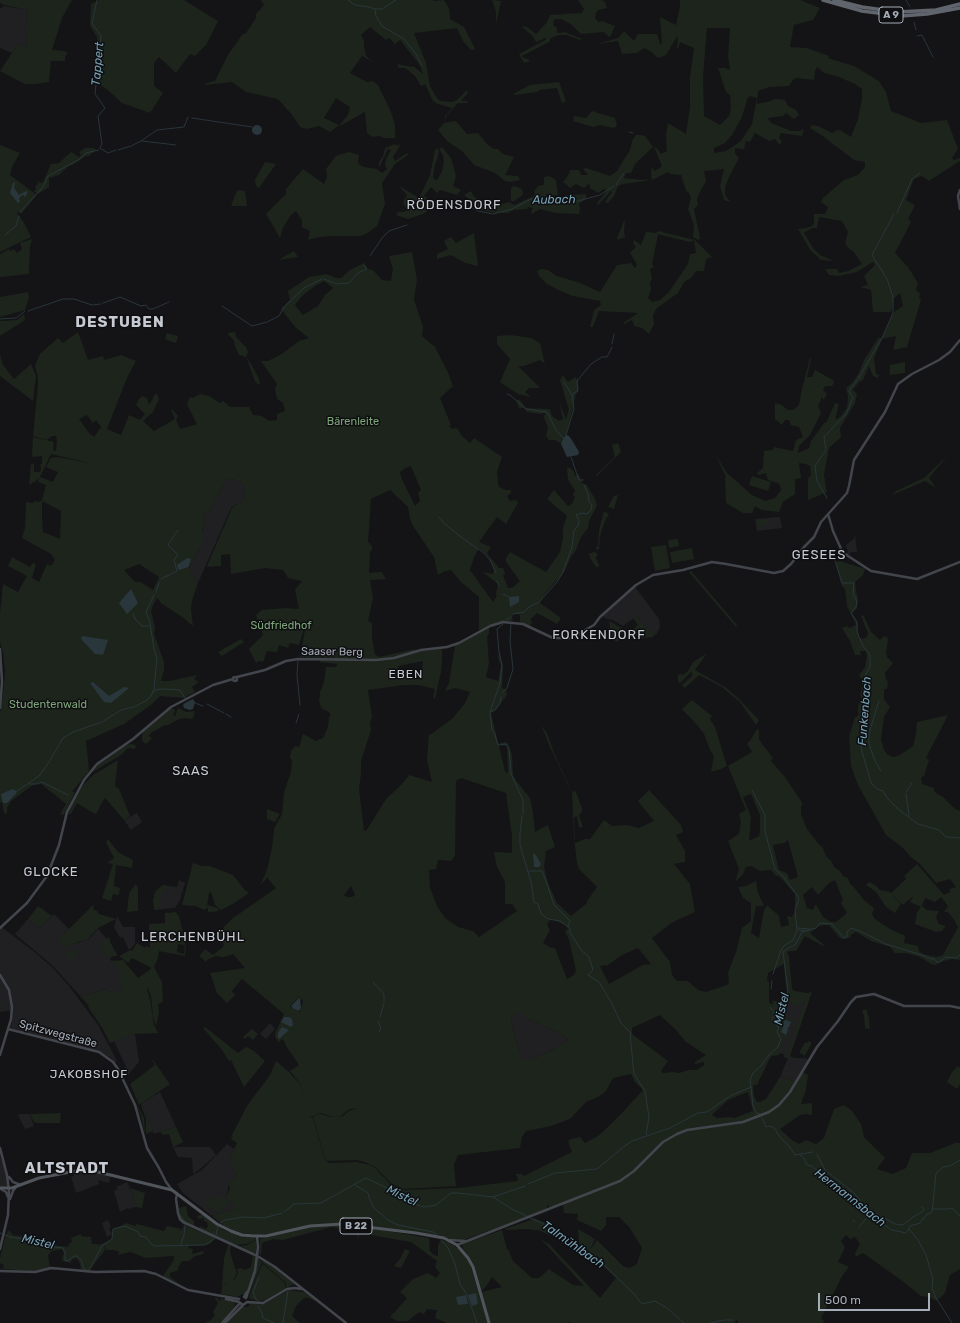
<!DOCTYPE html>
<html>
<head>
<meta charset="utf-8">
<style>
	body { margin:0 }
	#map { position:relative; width:960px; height:1323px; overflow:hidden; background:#141416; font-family:Rubik,sans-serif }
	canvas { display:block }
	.scale { position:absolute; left:818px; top:1293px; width:112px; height:18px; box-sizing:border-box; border:2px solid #a4adb8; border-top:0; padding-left:5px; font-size:12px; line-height:14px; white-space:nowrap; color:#a4adb8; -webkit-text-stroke:3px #0f0f11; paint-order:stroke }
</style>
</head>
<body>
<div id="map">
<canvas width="960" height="1323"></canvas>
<div class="scale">500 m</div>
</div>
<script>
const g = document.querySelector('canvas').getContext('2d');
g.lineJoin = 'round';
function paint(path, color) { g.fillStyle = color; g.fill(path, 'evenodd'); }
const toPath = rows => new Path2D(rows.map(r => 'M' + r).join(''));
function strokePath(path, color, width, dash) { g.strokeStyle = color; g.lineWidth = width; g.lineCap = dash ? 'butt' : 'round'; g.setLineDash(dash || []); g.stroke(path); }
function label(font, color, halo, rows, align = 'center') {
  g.font = font + ' Rubik,sans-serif'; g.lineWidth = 3; g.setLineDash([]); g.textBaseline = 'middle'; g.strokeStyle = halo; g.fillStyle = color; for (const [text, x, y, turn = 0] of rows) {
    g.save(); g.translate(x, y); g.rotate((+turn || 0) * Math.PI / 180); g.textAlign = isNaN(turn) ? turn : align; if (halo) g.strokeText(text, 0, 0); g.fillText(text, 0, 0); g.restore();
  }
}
const built = toPath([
	[4,6,28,10,26,49,18,44,12,53,0,48,0,9],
	[228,478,239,481,244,484,245,487,243,500,231,508,198,583,194,578,189,568,200,547,203,526,205,522,203,515,210,510,215,499],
	[780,517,782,528,757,531,755,519],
	[855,535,857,552,851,552,848,556,844,554,848,552,846,545,854,539],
	[635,587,659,619,660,627,656,635,645,626,638,617,634,618,623,626,613,620,604,618,603,615],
	[137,813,142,822,131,830,124,820],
	[179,880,185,883,180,900,175,908,154,910,153,900,155,893,157,890,163,885,177,887],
	[54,914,69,929,58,940,73,944,89,939,98,929,107,939,100,946,121,973,124,992,111,992,105,989,81,997,53,966,15,934,28,919,38,927,41,926],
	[117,916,123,927,135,927,135,944,129,950,123,937,120,938,114,927],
	[0,926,32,950,52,967,69,986,98,1025,118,1063,116,1061,115,1064,111,1058,99,1051,11,1028,13,1010,0,1012],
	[788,999,800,1000,807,1004,787,1056,776,1051,779,1032],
	[520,1011,526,1018,560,1033,568,1040,547,1053,530,1059,522,1059,514,1034,511,1018],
	[270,1023,275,1029,266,1039,260,1034],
	[135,1034,139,1062,128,1075,124,1069,126,1067,114,1041],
	[788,1058,803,1058,810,1060,797,1082,780,1077],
	[160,1092,176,1127,154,1134,141,1104],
	[21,1114,28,1114,30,1115,34,1126,25,1129,18,1115],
	[227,1144,234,1149,229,1160,237,1176,228,1184,228,1191,225,1198,238,1208,212,1216,183,1193,177,1184,202,1170],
	[173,1147,210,1147,216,1155,199,1170,193,1174,192,1158,178,1157],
	[0,1155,7,1176,8,1187,0,1187],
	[86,1170,111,1175,109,1183,98,1180,99,1184,76,1193,71,1177,74,1176,73,1172],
	[127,1182,133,1195,135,1207,128,1209,128,1208,120,1212,114,1191,118,1189,116,1187],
	[108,1220,111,1227,109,1228,112,1234,107,1237,102,1223]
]);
const green = toPath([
	[0,0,72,0,62,18,52,50,64,51,68,53,65,56,65,61,51,61,49,82,35,84,25,84,0,71,18,44,26,48,28,10,4,5,0,3],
	[99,0,184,0,218,21,206,45,195,56,190,54,176,73,159,57,154,63,154,86,163,93,150,113,122,103,109,91,95,81,97,37,90,26,91,4],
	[261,0,433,0,434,1,444,0,449,8,450,19,464,27,475,49,471,50,463,41,457,28,414,33,426,63,430,86,436,97,440,101,452,102,457,100,467,90,468,93,461,101,468,101,467,103,458,103,447,115,445,120,445,116,452,108,438,104,433,101,425,84,421,86,415,76,405,68,399,68,397,64,412,67,413,66,423,74,420,65,400,40,395,44,389,38,386,40,370,27,361,35,364,41,364,46,366,56,373,62,362,56,350,73,367,82,373,81,378,85,391,112,395,125,395,138,384,138,380,136,372,137,367,133,365,112,338,127,348,115,350,107,336,98,324,118,339,125,330,132,319,126,307,129,300,127,293,116,278,99,246,92,232,82,205,85,206,83,215,81,228,55,242,35,246,33,256,18,256,14,264,5],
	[492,0,501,1,496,24,496,12],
	[578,0,601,0,605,2,607,8,598,10,596,13,595,18,598,22,602,21,615,26,611,35,609,37,604,32,581,34,572,25,561,19,554,19,553,25,557,28,557,33,565,32,582,39,580,40,567,35,559,35,551,38,549,42,522,56,524,58,528,59,530,61,524,63,519,54,547,39,545,38,536,42,533,36,524,29,522,26,527,27,536,34,547,22,550,15,582,13,584,9],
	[680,0,800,0,820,8,813,20,794,25,790,47,807,48,829,56,828,58,854,66,879,81,886,92,891,111,921,123,947,120,958,149,952,158,954,160,960,158,960,161,929,181,922,176,914,179,906,200,915,205,908,219,911,222,895,253,908,267,918,283,916,290,920,294,919,298,921,300,907,347,893,350,896,336,882,339,874,358,876,374,879,375,878,378,873,376,869,366,863,380,859,382,853,390,857,394,855,403,840,428,841,437,829,448,824,475,827,492,808,500,808,478,811,475,810,466,806,464,799,463,801,478,795,479,795,494,783,502,779,512,762,510,755,506,752,513,743,513,726,503,725,478,726,477,715,454,727,473,752,495,765,501,775,498,781,490,780,485,778,483,768,480,766,473,759,475,757,473,763,468,764,451,773,450,774,447,793,451,796,440,803,437,799,427,791,425,789,420,785,420,782,425,775,419,775,403,782,405,788,410,793,410,799,405,802,389,810,358,811,359,807,377,812,377,815,370,833,380,834,383,832,386,825,386,823,390,827,394,824,400,822,397,818,406,821,413,810,435,799,446,798,453,809,448,811,441,824,423,826,423,835,403,839,404,835,420,840,417,847,408,848,396,846,388,853,382,859,373,864,360,879,337,882,339,894,312,903,306,900,293,894,298,891,312,873,312,871,290,860,287,868,285,864,276,875,265,873,262,857,272,839,276,829,275,825,269,837,269,839,273,848,271,862,264,854,252,849,249,845,243,848,232,842,221,819,217,817,228,812,228,804,233,813,248,820,255,834,261,821,260,811,251,798,229,807,228,812,226,814,223,814,214,825,214,828,207,821,202,823,198,844,180,858,175,865,167,865,162,854,160,824,137,810,128,812,125,818,126,832,133,837,130,842,131,851,137,858,119,862,99,862,89,855,84,839,77,824,73,817,67,815,71,814,80,796,78,793,80,789,86,769,87,758,91,757,104,771,101,775,99,785,100,788,106,796,110,799,115,794,119,786,113,783,116,768,118,771,123,791,131,800,131,804,129,802,136,781,133,779,137,782,143,779,144,775,139,769,141,755,133,750,142,746,141,744,149,735,148,735,154,739,158,729,177,725,188,725,195,730,201,730,202,724,200,720,186,724,169,704,171,706,181,700,192,697,198,698,205,694,209,700,238,698,240,693,237,694,225,688,209,691,198,689,193,686,191,681,175,670,174,668,172,652,180,651,174,652,167,655,171,662,166,654,147,657,148,661,154,667,151,666,134,668,123,686,134,690,107,690,77,694,48,680,42,678,49,677,49,678,37,676,38,666,55,658,58,650,51,644,48,637,53,622,54,618,41,597,44,618,38,624,31,634,41,638,34,657,34,660,44,662,44,660,17,676,25,680,6],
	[707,28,730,28,728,56,730,70,725,68,718,68,726,92,730,95,731,108,729,116,720,125,704,116,703,77],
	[750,96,757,98,752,124,741,141,726,151,714,153,714,148,725,143,732,135,741,119,746,104,747,99],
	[559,82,566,101,562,103,557,88,539,90,537,92,514,95,513,94,530,85],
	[592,111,615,118,617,126,613,128,600,125,593,127,573,121,574,116,586,118],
	[456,121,467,134,478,133,487,144,494,149,498,149,503,154,514,157,505,175,518,176,520,180,510,182,505,181,495,173,474,165,462,151,447,141,438,130,444,123],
	[636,135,642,135,646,137,653,147,635,164,631,173,626,173,624,178,643,180,649,179,645,181,623,184,618,186,614,196,608,203,605,202,612,192,611,191,598,205,597,203,607,191,604,189,598,193,590,188,590,185,588,184,584,188,576,184,570,188,563,182,569,174,570,170,579,170,581,175,588,175,583,169,586,168,610,176,617,171,630,150,632,141],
	[395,144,397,146,401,144,393,157,395,161,407,153,408,155,395,164,382,183,385,204,377,226,366,234,360,236,332,236,319,237,308,240,310,231,302,227,302,220,296,211,290,216,283,228,280,238,266,214,286,194,286,189,303,169,324,184,327,177,326,169,335,157,338,155,349,152,359,155,358,162,360,165,364,167,377,169,382,173,387,169,385,166,386,159,391,150,388,149,379,168,379,162,383,156,385,148],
	[0,145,20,153,12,167,10,175,37,195,21,214,19,212,17,213,23,221,31,237,0,252],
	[442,147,451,158,453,165,456,176,453,186,461,190,457,195,440,190,437,193,431,187,424,196,436,204,432,208,423,214,408,219,396,215,398,212,404,212,407,210,403,202,407,195,398,185,419,198,430,175,435,150,437,149,439,151,437,160,435,164,433,177,435,180,437,180,442,171,444,162,443,155,439,149],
	[85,148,94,148,96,150,89,156,86,156,74,164,69,166,59,175,49,178,49,187,38,194,34,191,36,189,35,186,38,184,37,182,38,181,40,183,43,182,51,164,59,163,71,152,79,157,81,155,79,152],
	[265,162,276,164,259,188,256,186,255,180],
	[549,176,556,180,558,195,550,196,549,194,546,194,547,199,559,198,568,195,586,194,586,199,579,204,580,209,579,214,555,213,540,209,532,214,531,212,533,208,528,207,527,209,514,210,508,213,496,213,475,209,472,202,464,195,471,191,474,197,484,201,488,199,492,203,498,205,509,202,514,205,534,196,535,190,538,186,544,185,544,177],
	[514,186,522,189,523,195,514,201,511,201,511,188],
	[237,190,245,191,247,206,231,206],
	[624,221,625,221,624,231,625,237,618,240,617,238],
	[658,231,695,240,713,258,709,257,706,260,704,271,696,271,691,278,684,282,678,293,657,308,653,315,654,324,649,334,642,328,634,326,632,320,624,324,623,323,638,313,599,311,593,327,590,327,594,310,601,305,600,301,573,296,558,290,547,284,539,276,537,271,541,269,548,270,557,276,580,283,600,292,617,265,631,263,635,268,637,265,630,253,636,247,633,243,634,240,641,245,646,232,656,233],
	[657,234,690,242,694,240,696,253,690,254,688,264,668,293,660,300,652,302,648,298,651,289,650,283,652,278,650,269,654,267,652,264,658,235],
	[474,233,478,266,465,263,451,255,437,259,437,254,448,249,444,241,451,237,456,243],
	[32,239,30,247,29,274,0,277,0,254,9,249,11,251,14,249,17,253,22,249,20,243],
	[294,251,298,257,278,260],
	[412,252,417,280,414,300,423,326,422,336,435,347,441,359,447,370,453,386,440,398,451,425,449,426,452,429,455,428,458,429,461,435,470,443,474,438,502,457,497,472,498,483,499,487,506,490,511,490,511,493,507,496,510,501,516,500,518,503,506,524,497,517,479,542,491,547,487,553,499,568,503,568,505,574,503,575,508,588,512,588,520,581,506,562,506,558,510,552,546,572,560,552,563,538,563,528,567,516,547,499,554,490,568,506,572,504,575,497,573,495,575,490,568,480,567,468,570,468,573,470,575,476,579,474,582,483,587,485,595,499,597,505,589,521,588,528,581,537,576,550,571,557,564,572,544,595,540,603,561,618,557,624,537,613,530,620,532,622,530,626,520,622,520,615,515,613,512,617,513,621,505,621,497,623,479,630,479,597,461,582,451,570,445,571,438,575,434,557,413,526,410,519,408,507,390,490,371,499,368,542,372,546,372,550,370,552,369,573,382,572,386,579,370,580,373,598,368,621,372,623,372,638,375,654,379,657,415,649,415,652,442,649,442,660,441,672,435,699,433,697,435,689,418,685,404,685,368,690,372,717,370,723,371,730,361,761,361,773,359,789,364,831,366,831,386,799,402,784,409,775,432,782,427,760,429,732,430,735,453,718,465,703,470,692,455,688,445,691,449,683,455,645,489,627,489,633,487,637,489,663,486,677,498,681,501,666,498,658,499,652,503,666,502,688,506,690,507,695,496,710,491,713,505,771,506,773,508,772,507,746,500,745,500,743,506,742,508,744,512,755,513,775,515,779,530,798,533,813,535,832,548,825,555,847,546,851,544,867,548,883,557,903,571,916,587,903,587,901,597,887,579,869,577,864,574,836,572,793,550,747,541,725,547,733,554,753,572,792,575,791,576,792,582,808,582,811,579,816,583,827,579,828,577,816,574,817,575,843,585,839,590,839,604,820,612,826,627,825,639,828,654,821,638,801,649,790,681,825,683,832,676,835,685,851,685,862,674,864,690,884,695,912,673,922,652,938,670,962,672,975,677,981,688,981,698,990,706,992,727,985,729,983,728,973,736,952,742,928,751,921,751,903,743,898,738,887,746,886,756,881,758,893,764,906,756,906,751,933,759,938,764,910,767,905,779,916,781,927,789,925,787,916,792,917,795,911,795,894,780,877,775,875,771,870,760,871,751,866,746,867,743,874,735,882,739,869,728,841,739,834,741,822,739,814,746,810,728,766,752,752,747,744,749,741,750,741,757,729,759,730,759,739,762,744,773,758,771,761,785,777,803,804,801,806,801,814,807,829,818,843,823,848,826,856,832,862,834,867,840,871,843,876,848,878,850,884,853,886,864,900,874,908,872,914,875,919,890,929,905,936,904,943,918,946,919,951,923,954,936,957,943,955,958,927,955,921,948,912,944,912,948,906,941,897,935,902,925,898,922,906,927,910,939,911,936,917,939,924,946,926,942,931,936,932,915,924,917,912,921,907,910,902,913,897,912,897,903,905,891,893,906,879,904,876,917,864,944,895,950,892,950,889,956,887,950,879,936,883,921,865,911,857,904,849,886,835,858,785,851,766,849,737,855,717,857,717,859,713,858,712,859,702,862,699,860,695,862,688,862,680,859,675,865,667,867,656,866,651,860,651,861,655,855,655,850,641,842,628,847,626,849,628,856,625,847,606,845,589,842,586,835,563,840,561,865,569,863,575,855,582,856,591,858,599,857,608,852,613,857,622,859,637,862,639,867,637,868,633,861,616,862,615,864,616,871,632,880,640,884,636,887,637,888,640,886,652,887,657,893,663,885,673,886,680,888,681,887,689,884,689,884,699,890,707,884,717,881,739,884,750,888,755,893,757,898,756,913,746,916,734,917,722,948,715,926,758,929,760,924,776,921,778,922,784,934,788,934,791,937,794,943,797,955,809,960,811,960,960,952,959,944,961,935,965,931,964,920,957,906,953,895,953,890,947,871,941,856,932,851,935,850,938,842,939,839,937,829,925,819,926,810,933,824,945,823,946,805,936,796,951,789,951,787,953,789,956,792,989,795,991,807,993,812,992,790,1056,794,1058,786,1058,783,1056,787,1053,795,1032,796,1025,805,1003,802,1002,799,1005,788,1003,784,1016,791,1019,792,1021,788,1035,781,1047,779,1050,781,1052,779,1055,772,1056,769,1060,757,1085,753,1085,754,1096,757,1102,760,1102,766,1099,780,1077,797,1082,803,1072,808,1075,806,1090,801,1104,812,1103,812,1115,806,1114,800,1115,780,1129,792,1140,799,1144,806,1140,816,1144,824,1138,834,1109,844,1105,852,1111,861,1124,864,1137,885,1158,877,1169,892,1174,906,1168,912,1153,930,1153,955,1143,960,1143,960,1269,950,1275,945,1293,937,1301,929,1297,921,1296,901,1280,863,1253,856,1257,855,1253,860,1244,855,1237,850,1239,846,1235,841,1241,845,1247,838,1262,849,1267,842,1276,821,1318,824,1321,823,1323,738,1323,738,1321,736,1320,735,1323,571,1323,568,1322,567,1323,489,1323,481,1292,502,1287,492,1277,485,1288,481,1291,469,1258,463,1249,462,1245,465,1243,502,1230,507,1249,509,1251,513,1261,532,1278,539,1278,549,1269,573,1285,584,1286,541,1239,549,1244,600,1298,616,1278,600,1263,579,1248,538,1230,532,1230,528,1229,507,1230,505,1229,531,1220,534,1218,545,1223,560,1234,561,1233,590,1251,579,1243,578,1229,595,1239,590,1250,597,1240,624,1267,630,1268,637,1264,642,1248,629,1227,619,1217,606,1217,606,1225,601,1231,577,1220,578,1214,564,1213,563,1204,552,1208,547,1205,547,1211,463,1240,451,1239,442,1236,414,1232,381,1230,429,1238,430,1251,434,1255,438,1256,438,1246,440,1241,444,1240,449,1242,459,1249,466,1256,471,1267,488,1323,447,1323,435,1318,437,1310,427,1309,424,1314,419,1312,408,1321,397,1321,390,1317,407,1298,400,1292,413,1279,428,1273,436,1278,440,1273,435,1267,437,1261,411,1242,359,1233,359,1238,354,1231,331,1227,283,1240,273,1239,262,1243,261,1254,259,1255,260,1239,273,1236,273,1233,258,1235,242,1233,227,1228,212,1216,237,1208,225,1198,230,1189,228,1184,237,1176,229,1160,237,1143,231,1139,233,1137,231,1137,247,1106,270,1075,276,1061,289,1072,299,1083,307,1101,299,1082,290,1071,299,1065,286,1046,283,1039,278,1042,275,1036,276,1031,284,1014,242,979,232,991,235,995,227,1003,217,993,210,973,245,968,233,954,224,957,215,956,207,960,206,962,199,956,205,949,213,955,224,946,222,939,217,934,233,918,276,888,268,879,268,877,260,885,267,870,272,848,274,829,282,814,284,792,291,772,292,760,290,758,291,751,295,746,299,747,303,734,316,741,323,738,328,727,329,717,331,715,329,712,321,708,319,700,320,692,324,682,326,667,336,667,337,665,337,664,320,662,320,660,335,660,333,658,300,657,305,630,304,629,299,645,290,643,288,648,279,645,277,652,267,651,263,662,259,661,256,663,249,649,263,635,256,615,262,610,286,608,299,609,295,590,302,581,288,578,283,570,265,568,231,574,230,554,221,555,221,566,208,567,207,566,232,508,243,500,245,487,243,484,239,481,228,478,215,499,210,510,203,515,205,522,202,530,204,535,200,547,189,568,194,578,198,583,192,601,191,610,193,626,181,616,162,604,157,598,153,605,151,611,155,628,154,634,164,662,164,670,161,681,169,681,197,675,194,679,199,682,192,687,195,692,183,698,160,696,151,705,124,724,86,741,89,771,72,792,75,792,64,815,60,814,66,804,40,783,33,785,11,801,7,808,7,814,4,813,2,802,0,803,0,714,3,694,5,671,3,652,0,642,0,613,3,584,18,592,27,576,8,566,12,557,30,567,33,563,36,564,32,578,39,582,47,564,51,566,55,560,51,554,22,538,25,528,26,502,34,503,34,501,39,502,42,500,46,485,38,482,40,477,53,482,58,472,46,467,51,458,57,457,90,463,51,454,39,479,29,485,31,463,34,464,34,472,40,472,41,470,41,468,37,468,41,468,40,464,42,464,42,456,32,457,33,437,54,442,53,450,56,451,57,441,56,436,52,436,47,440,33,436,38,384,38,376,35,366,40,354,58,338,63,343,78,332,88,360,103,356,104,360,121,355,136,361,127,378,107,429,121,435,129,415,140,420,145,414,136,405,139,399,142,396,147,398,149,405,155,394,157,394,159,399,153,412,143,421,154,431,175,419,171,410,172,409,178,416,176,420,180,429,197,424,187,404,190,397,193,398,200,394,209,396,220,403,223,401,230,407,249,407,253,415,262,416,269,421,277,420,277,414,285,411,283,403,277,399,275,389,277,384,261,361,268,361,280,355,299,341,309,338,296,328,281,309,290,300,288,291,309,277,326,274,336,278,341,278,350,270,364,263,368,269,373,270,382,280,391,281,393,269,389,256],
	[324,281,333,288,325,295,318,306,303,315,295,305,302,296,315,286],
	[87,415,93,423,96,420,101,427,94,437,89,433,79,419],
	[411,466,421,490,418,493,420,501,415,506,401,477,400,472,405,468],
	[42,501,61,511,60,539,43,532,42,517],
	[479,548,489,557,494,570,493,574,483,572,498,584,496,594,497,596,493,602,470,570,474,557],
	[139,564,159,577,153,590,141,582,135,582,124,570],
	[423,661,421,679,398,677,398,666],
	[461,778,506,793,512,836,512,853,494,852,497,867,505,882,505,904,512,904,517,911,479,937,473,931,458,927,445,918,437,906,430,888,429,870,436,869,438,860,451,861,455,856,456,781],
	[12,789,16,794,10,800,3,793],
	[751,794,760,815,760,832,759,836,749,841,751,817,743,797],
	[788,840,798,877,790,880,787,873,779,870,773,845,784,843],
	[835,880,843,900,841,903,847,913,836,922,831,922,823,917,816,904,813,910,807,908,803,895,812,887,818,895,829,883],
	[351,886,355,895,352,897,347,897,344,895],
	[551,920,556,921,565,925,568,929,565,931,569,940,576,971,574,975,567,979,555,948,551,948,543,943,550,930,547,925,549,921],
	[638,948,651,964,643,965,609,984,600,966,608,965,622,955],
	[784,964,785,978,787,992,782,996,782,1001,773,1001,772,1005,769,1002,769,982,767,980,768,973],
	[299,997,303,1001,300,1012,294,1009,290,1006],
	[520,1012,526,1018,560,1033,568,1040,547,1053,530,1059,522,1059,514,1034,511,1018],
	[660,1015,676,1030,686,1042,706,1055,695,1062,695,1064,704,1062,704,1065,697,1070,689,1070,679,1073,673,1072,663,1073,661,1071,668,1061,632,1034,632,1028],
	[631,1074,635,1082,643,1090,622,1113,605,1130,598,1136,585,1143,580,1137,571,1139,568,1141,572,1152,524,1176,522,1174,515,1174,518,1178,517,1181,458,1188,403,1190,391,1185,375,1168,370,1165,357,1162,329,1163,325,1160,313,1118,310,1117,321,1113,330,1116,338,1117,342,1115,350,1109,357,1108,349,1111,343,1116,338,1117,331,1117,320,1114,313,1116,325,1159,327,1161,357,1160,367,1163,375,1167,392,1184,403,1189,456,1186,454,1165,458,1155,520,1148,522,1137,526,1131,551,1126,570,1119,586,1102,598,1097,606,1091,613,1078],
	[748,1092,753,1111,734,1118,730,1117,717,1118,712,1115,728,1100],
	[28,292,29,297,25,310,0,317,0,297],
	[24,314,25,320,0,336,0,321,17,320],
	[235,332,236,337,246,347,248,352,246,357,251,364,258,377,260,383,258,385,255,381,246,357,239,355,235,346,234,341,228,334,228,333],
	[167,333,178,336,176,343,167,340,165,338],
	[510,335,531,338,540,343,545,364,540,360,524,366,518,366,540,388,529,388,525,392,531,397,518,394,500,382,510,359,497,344,497,336],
	[0,355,3,365,14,379,31,364,36,376,33,401,0,376],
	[905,362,905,373,890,375,890,365],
	[563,375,568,382,575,377,578,380,578,391,576,394,566,435,562,438,561,443,555,440,549,440,546,436,548,428,544,418,545,413,540,414,527,412,524,408,519,408,516,401,519,399,526,408,550,409,552,416,559,421,563,419,559,402,566,419,569,410,560,380],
	[618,443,621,452,597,476,596,475,615,457,612,445],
	[948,455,929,478,936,488,925,481,892,495,896,491,924,478],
	[752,476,771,482,768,491,749,485],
	[618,495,614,509,608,507,614,496],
	[604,511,609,514,604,523,600,536,599,549,596,550,596,547,598,547,599,530],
	[768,519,768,525,757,527,756,520],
	[678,539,679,546,669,548,668,540],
	[666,545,670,568,655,571,651,547],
	[692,548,694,559,672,563,670,552],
	[594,552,597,553,597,557,595,557,599,565,598,567,596,567,590,558,589,554],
	[691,571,737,625,736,627,689,572],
	[638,617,645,626,655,634,653,637,640,638,631,631,638,625,633,618],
	[609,621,625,630,618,642,608,637,610,627],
	[241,639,244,642,222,656,218,652],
	[706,654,705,656,695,670,725,687,738,698,759,720,756,725,740,702,722,687,699,675,685,688,682,685,692,676,692,671,680,683,678,681,678,675,681,674,683,675,688,671,693,662],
	[692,700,712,716,710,719,715,727,727,766,721,769,711,772,714,756,710,750,704,734,698,726,682,709],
	[178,708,186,712,195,711,193,719,185,718,179,719,168,725,165,725,151,733,149,736,152,738,146,744,142,741,142,737,143,732,170,709,174,709,175,711,173,715,175,716],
	[130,744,136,745,135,749,128,748,121,755,91,773,98,765,124,746],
	[118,760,115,786,119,789,130,816,124,820,105,798,101,804,98,811,95,814,77,803,71,814,68,814,73,802,84,784,93,775],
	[267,809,280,814,275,822,267,819],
	[108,839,118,852,133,860,132,868,116,865,114,886,120,888,119,894,118,895,113,894,111,901,102,898,113,864,107,863,114,858,106,842],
	[193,863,202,866,210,866,233,875,244,889,249,893,236,902,221,910,215,905,211,892,209,893,207,905,218,908,219,911,211,912,208,912,208,908,206,908,205,910,195,906,182,905],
	[869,882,875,885,880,890,890,892,901,904,895,913,886,907,876,892,866,885],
	[136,884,138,889,138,911,127,912,129,893],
	[163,885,167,886,166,889,164,889,164,893,159,894,159,909,154,910,154,895,157,890],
	[93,905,94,906,93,909,97,911,99,914,116,919,98,928,88,939,75,943,66,948,58,940],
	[38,906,52,916,41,926,38,927,28,919],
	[176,912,179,916,186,946,185,956,159,951,158,958,154,967,162,982,163,1002,158,1004,159,1013,156,1026,153,1016,151,996,148,988,147,989,150,999,154,1025,158,1033,135,1034,110,1043,103,1029,88,1007,89,1006,81,997,105,989,111,992,124,991,118,981,121,973,111,961,123,960,138,978,151,969,150,967,132,958,128,963,119,956,130,950,132,951,137,943,145,948,146,946,150,948,149,924,165,923,165,913],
	[178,944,185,945,184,954,177,952],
	[109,937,110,942,118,956,114,956,109,959,99,945],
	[74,949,78,954,70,960,65,955],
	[866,1009,869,1018,870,1029,865,1028,864,1016,862,1011],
	[205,1027,238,1053,246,1047,254,1051,265,1061,244,1087,231,1060,229,1061,222,1050,203,1028],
	[252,1029,258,1034,253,1040,248,1036,245,1039,243,1037],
	[809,1041,812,1043,804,1057,804,1055,800,1053,800,1051,805,1043,807,1043],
	[152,1060,153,1060,170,1084,141,1104,140,1103,139,1105,130,1084,155,1065],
	[958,1066,960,1068,960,1084,957,1089,947,1082,952,1072],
	[132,1096,144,1118,145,1135,141,1116],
	[141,1105,142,1105,153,1131,146,1134,146,1119],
	[61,1113,60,1123,36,1123,34,1122,30,1114],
	[176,1127,183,1142,173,1147,169,1134,163,1135,160,1132],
	[130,1188,145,1193,142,1208,135,1207,133,1195],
	[218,1195,229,1202,220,1213,205,1204,212,1196,215,1198],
	[186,1206,188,1216,194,1221,194,1226,183,1221,180,1217,178,1208],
	[203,1214,224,1230,241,1235,255,1238,256,1240,246,1244,237,1245,199,1229,201,1226,206,1229,208,1226,207,1222,204,1221,204,1218,198,1219,197,1216],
	[125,1223,136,1226,136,1224,141,1225,164,1231,167,1226,182,1229,180,1230,181,1231,184,1225,216,1238,211,1243,206,1245,188,1246,189,1248,193,1249,192,1254,203,1251,204,1253,200,1255,195,1256,189,1261,182,1261,178,1268,179,1270,170,1273,170,1277,185,1288,163,1276,174,1260,174,1256,146,1258,130,1252,118,1255,119,1252,114,1250,106,1250,104,1243,112,1239,113,1229,123,1225],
	[9,1230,13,1235,39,1239,45,1240,54,1245,68,1247,69,1244,72,1242,71,1238,81,1234,81,1236,91,1237,92,1244,97,1244,98,1245,104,1243,105,1250,89,1271,81,1270,79,1261,76,1258,73,1259,70,1263,63,1261,62,1258,64,1253,62,1249,52,1251,48,1255,50,1268,32,1271,3,1269,4,1265,0,1263,0,1257,6,1234],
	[254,1241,256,1241,256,1254,240,1246,247,1245],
	[229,1243,231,1244,230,1250,231,1256,237,1273,233,1280,227,1283,222,1287,224,1258],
	[405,1249,410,1251,401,1268,394,1266,400,1259],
	[253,1255,256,1258,253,1276,250,1285,245,1295,242,1294,237,1297,221,1294,222,1287,225,1284,235,1279,238,1273,237,1269,241,1268,245,1270,251,1267],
	[258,1257,262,1263,259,1269,249,1296,254,1277],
	[260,1258,275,1268,294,1284,287,1288,285,1282,263,1263],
	[263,1264,284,1282,286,1288,265,1300,259,1301,250,1299,249,1297,260,1269],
	[289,1290,304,1292,316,1300,315,1301,309,1298,304,1298,296,1306,292,1316,300,1323,226,1323,241,1307,247,1307,250,1305,249,1303,265,1303],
	[214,1297,218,1298,219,1301,221,1300,219,1298,232,1301,234,1303,225,1300,235,1303,235,1306,230,1314,220,1323,205,1323,211,1320,215,1315,213,1312,218,1303]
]);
const water = toPath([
	'252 130a5 5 0 1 1 10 0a5 5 0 1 1-10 0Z',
	[15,182,14,188,19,195,26,191,28,192,25,197,23,195,21,196,19,199,20,202,18,203,10,193,13,183],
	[566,435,569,436,572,440,579,452,578,455,567,457,561,444,563,438],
	[187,558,191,559,189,565,188,567,179,570,178,569,177,565],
	[131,589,138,603,127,614,119,603],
	[519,596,519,602,510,607,509,597],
	[82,636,108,640,103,655,95,654,81,639],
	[93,682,109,696,124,687,129,688,111,703,104,702,90,683],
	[193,699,195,702,193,709,190,710,184,708,183,705,185,703],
	[12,789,17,791,16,794,7,803,3,803,2,799,1,794],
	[533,853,535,854,541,864,539,867,534,867,534,865],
	[299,998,300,998,301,1008,299,1011,294,1009,291,1006],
	[284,1017,289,1017,292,1019,293,1025,291,1027,281,1022],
	[785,1020,791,1022,789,1027,787,1028,788,1030,786,1035,781,1032,783,1027,784,1021],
	[282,1027,289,1030,279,1039,278,1037,278,1033],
	[476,1293,478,1304,472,1306,468,1295],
	[466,1295,468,1304,458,1305,456,1297]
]);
const stream = toPath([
	[97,0,92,23,101,36,95,94,105,108,98,116,102,144,100,148,108,153,116,150],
	[348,0,355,5,369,7,375,9,382,9,396,0],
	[906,0,910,7],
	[375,9,376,16,382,26,404,39,416,54,422,66],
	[914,22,916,30],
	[917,36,922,35,933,57],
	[192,118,252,127],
	[629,132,633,133],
	[142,141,176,145],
	[118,150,131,146,141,141,157,130,184,127,188,117],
	[616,185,624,173],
	[471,207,478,211,493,214,512,209,531,199,542,199,561,202,578,201,600,195,614,186],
	[20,212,43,187,48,176,80,159,86,153,99,150],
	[897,213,912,179,920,173],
	[5,235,16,226,19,216],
	[370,256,382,238,389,231,407,225],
	[324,279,337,284,349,283,358,273,367,269,364,265],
	[103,303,120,297,141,306,146,305,149,309,153,309,169,302],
	[222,306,252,326,267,322,279,316,284,307,304,288,322,279],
	[28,311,63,299,74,299,92,305,101,304],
	[0,319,16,318,25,311],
	[612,344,614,334],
	[858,379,882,338,893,313,893,297,887,279,872,255,894,214],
	[564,382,572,395,574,409,566,435],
	[507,394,510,395,526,409,547,412,556,430,563,438],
	[572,395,574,393,578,391,577,381,591,364,602,357,607,357,612,347],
	[571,457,573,462],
	[573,463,579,480,583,480],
	[827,498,817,481,815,466,826,450,824,437,846,414,853,398,849,391,857,380],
	[439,517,444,523],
	[445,524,461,537,484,553,490,560,496,573],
	[833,553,842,583,854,583,853,594,857,601,856,607],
	[161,579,177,571,174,560,178,555,168,545,178,530],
	[497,581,499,586],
	[156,592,159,583],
	[503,594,509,597],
	[540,601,557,582,563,572,572,547,574,530,578,526,579,521,576,515,582,513,587,514,591,510,592,505,589,502,588,494,584,485],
	[856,607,851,613,857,622,857,632,863,646,870,655,870,667,865,675,867,698,861,748,871,783,877,789,883,791,888,799,898,809,918,824,939,830,946,837,960,838],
	[133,613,135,619,142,626,149,626],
	[513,614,524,612,529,607,539,602],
	[506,620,511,617],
	[298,661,297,675,300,705],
	[503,692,507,688,513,669,510,641,511,624],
	[152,693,156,690,161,689,180,690,185,698],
	[195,703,203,706],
	[207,704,224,713],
	[490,712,500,683,502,665,499,652,497,629,503,624],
	[491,712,495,710,500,703,501,697],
	[490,713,492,730,495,734,497,743,498,745,506,744,509,749,511,774,523,800,523,814],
	[875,713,879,701],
	[226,714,231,717],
	[875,714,869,733,869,744,875,761,881,771],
	[296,723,299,714],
	[29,784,37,784,42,782,68,795],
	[752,790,765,815,765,831,775,869,783,876,799,898,798,901],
	[17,791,39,776,49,762,63,738,73,732,102,722,121,710,134,707,147,700,151,696,154,689,157,658,154,649,150,623,146,612,154,595],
	[906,792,912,783],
	[906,794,909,816],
	[522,816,520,833,520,845,531,882,534,902,538,904,541,913,545,917,549,919,560,921,570,928,570,932,581,950,589,957,593,970,588,975,599,982,611,1002,621,1023,631,1033],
	[529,871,542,871,547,884,554,905,570,921,568,926],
	[798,928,810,929],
	[797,929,795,910,798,902],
	[798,930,805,931],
	[773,974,781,950,785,945,793,940,797,930],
	[373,982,384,994,384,1001],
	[771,989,772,981],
	[770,1007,774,1012,775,1015,772,1018,778,1027],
	[380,1017,384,1003],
	[378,1021,381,1028,379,1032],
	[630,1034,634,1074,645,1091,649,1117,646,1135],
	[751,1087,753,1106,756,1113,760,1114],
	[762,1118,766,1127,770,1126,774,1128,780,1137,789,1146,795,1155,813,1152],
	[817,1154,825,1170,854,1193,865,1206,873,1212,895,1224,903,1225,913,1217,922,1212,924,1209,922,1207],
	[800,1155,803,1157,807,1165,812,1166,821,1174,827,1181,834,1184,859,1207,874,1218,892,1230,906,1233],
	[528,1184,555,1173,597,1169,622,1148,632,1141,670,1128,698,1113,707,1112,730,1096,751,1087,750,1080,753,1073,761,1066,769,1055,778,1047,781,1039,777,1032,781,1020,780,1015,788,991,783,952,790,947,795,945,802,932,816,928,820,923,832,924,844,938,847,937,847,932,851,928,862,932,886,944,925,956,928,958,934,959,937,962,939,962,946,957,956,958,960,955],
	[355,1185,368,1193,370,1200,374,1208,388,1220,398,1225,433,1232,437,1235],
	[934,1194,936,1173,943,1167,950,1166,960,1160],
	[493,1197,512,1209,527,1216],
	[933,1209,948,1209,952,1208,956,1211],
	[284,1212,294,1204,321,1203,366,1178,387,1188,417,1205,424,1207,436,1205,451,1193,458,1193,493,1197,525,1186],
	[956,1212,960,1216],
	[180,1215,185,1222],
	[530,1218,542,1223,599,1260,635,1295,642,1304,655,1301,667,1308,684,1323],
	[853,1220,855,1222],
	[220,1223,225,1220,244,1217,264,1218,282,1213],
	[859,1227,869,1215],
	[909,1229,918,1240,926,1255,933,1279,932,1288,937,1300],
	[907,1232,910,1226,920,1223,926,1215,932,1212,934,1194],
	[0,1233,10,1237,37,1241],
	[216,1235,218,1226],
	[441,1240,448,1248,455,1264,460,1284,467,1295,477,1323],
	[181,1244,184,1235,185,1225],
	[53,1247,63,1248,65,1253,65,1260,66,1261,69,1260,74,1256,77,1256,81,1260,84,1269,86,1270],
	[89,1270,102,1246,112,1239,113,1229,125,1226,138,1232,140,1236,146,1237,151,1244,155,1246,204,1245,209,1243,213,1239],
	[258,1301,255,1298,253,1292,259,1277],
	[938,1301,952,1323],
	[258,1306,262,1313,263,1318,274,1323],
	[283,1323,288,1291],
	[710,1323,724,1320,733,1320]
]);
const secondary = toPath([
	[960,190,958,196,960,209],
	[828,514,833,531,842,551,845,554,871,571,917,579,960,562],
	[0,649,2,682,0,708],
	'233 679a2 2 0 1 1 4 0a2 2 0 1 1-4 0Z',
	[237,677,265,670,286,661,298,659,376,660,394,658,421,650,447,647,459,643,490,626,503,622,523,624,553,638,571,638,594,625,600,617,636,585,653,575,683,570,712,562,726,564,774,573,783,571,791,564,804,547,814,537,821,522,847,493,849,486,854,460,885,412,898,384,912,374,939,360,950,352,960,340],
	[0,928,27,903,47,876,59,845,67,812,84,780,97,764,133,739,171,707,213,685,233,679],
	[0,975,9,990,12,1007,11,1019,0,1055],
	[8,1029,99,1052,113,1062,118,1069,135,1105,147,1148,159,1168,166,1182,172,1190],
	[0,1148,7,1175,9,1191,8,1215,0,1249],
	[9,1177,13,1182,21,1185],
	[1,1189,6,1192,8,1197],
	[177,1194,176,1199,178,1213,180,1219,183,1222,253,1254],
	[10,1199,13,1191,16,1187],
	[450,1240,465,1241],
	[457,1245,620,1181,634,1171,663,1142,677,1134,687,1130,743,1122,769,1112,779,1105,790,1092,817,1047,838,1021,851,1002,856,997,874,994,904,1006,950,1006,960,1008],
	[259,1257,275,1267,346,1323],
	[0,1271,35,1272,51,1268,95,1272,144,1271,156,1274,188,1290,239,1299],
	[244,1297,247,1292],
	[246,1298,255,1271,258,1247,257,1236],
	[226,1299,239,1302,243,1305],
	[247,1302,263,1303,287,1289,294,1288,302,1289],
	[222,1323,240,1303],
	[225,1323,243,1305,247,1302]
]);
const primary = toPath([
	[0,1188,12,1188,39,1178,81,1170,90,1170,172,1190,217,1224,231,1231,242,1235,254,1236,266,1236,310,1226,342,1224,416,1233,444,1238,457,1245,468,1258,473,1267,489,1323]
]);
const highway = toPath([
	[823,0,862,11,901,16,927,14,960,8],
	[834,0,862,7,898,12,936,10,960,4]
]);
const secondaryBridge = toPath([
	[253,1254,259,1257]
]);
const shields = [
	[891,15,24],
	[356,1226,32]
];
const shieldNames = [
	["A 9",891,15],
	["B 22",356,1226]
];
const parkNames = [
	["Bärenleite",353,422],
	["Südfriedhof",281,626],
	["Studentenwald",48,705]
];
const streetNames = [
	["Saaser Berg",332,652,1],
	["Spitzwegstraße",58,1034,15]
];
const waterNames = [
	["Tappert",98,64,-85],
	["Aubach",554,200,-1],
	["Funkenbach",865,711,-86],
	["Mistel",782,1009,-77],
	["Mistel",402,1196,26],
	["Hermannsbach",850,1198,38],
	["Mistel",38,1242,13],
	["Talmühlbach",573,1245,35]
];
const neighbourhoodNames = [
	["EBEN",406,675],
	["JAKOBSHOF",89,1075]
];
const quarterNames = [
	["RÖDENSDORF",454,205],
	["GESEES",819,555],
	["FORKENDORF",599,635],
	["SAAS",191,771],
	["GLOCKE",51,872],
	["LERCHENBÜHL",193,937]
];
const districtNames = [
	["DESTUBEN",120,323],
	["ALTSTADT",67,1169]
];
paint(built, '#202023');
paint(green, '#1c241c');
paint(water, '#29363b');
strokePath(stream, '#29363b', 1);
strokePath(secondary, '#42464c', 2.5);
strokePath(primary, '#50545b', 3);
strokePath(highway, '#60656d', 3.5);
strokePath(secondaryBridge, '#42464c', 2.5);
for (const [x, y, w] of shields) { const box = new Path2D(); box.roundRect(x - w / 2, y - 8, w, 16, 3); g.fillStyle = '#0f0f11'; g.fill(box); strokePath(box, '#a4adb8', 1); }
label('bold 10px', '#a4adb8', null, shieldNames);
label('11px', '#7da579', '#0f0f11', parkNames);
label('11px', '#a4adb8', '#0f0f11', streetNames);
label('italic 12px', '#78a2b6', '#0f0f11', waterNames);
g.letterSpacing = '1px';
label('12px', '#c6cbd3', '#0f0f11', neighbourhoodNames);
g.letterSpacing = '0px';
g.letterSpacing = '1px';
label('13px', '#c6cbd3', '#0f0f11', quarterNames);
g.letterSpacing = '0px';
g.letterSpacing = '1px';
label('bold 15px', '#c6cbd3', '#0f0f11', districtNames);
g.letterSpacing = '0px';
</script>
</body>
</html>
